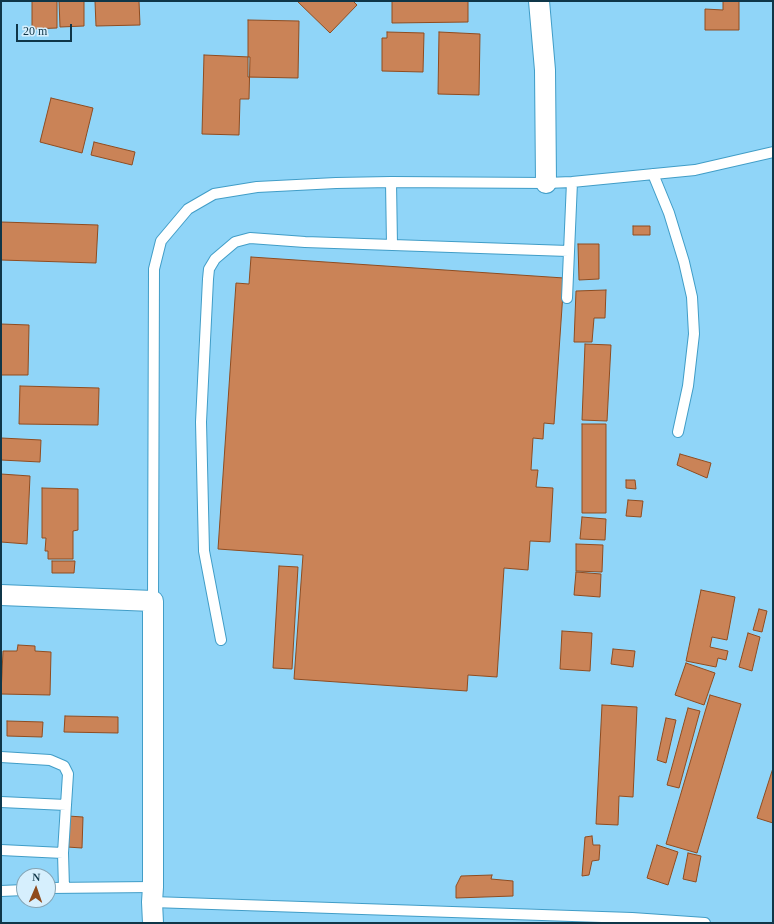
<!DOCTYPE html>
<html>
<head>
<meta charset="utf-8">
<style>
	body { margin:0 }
	#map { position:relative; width:774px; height:924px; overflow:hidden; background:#90d5f8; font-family:"Times New Roman",serif }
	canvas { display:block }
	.frame { position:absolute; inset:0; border:2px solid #0f3648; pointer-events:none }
	.north { position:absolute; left:16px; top:868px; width:40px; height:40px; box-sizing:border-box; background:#d6effd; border:1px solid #86a5b5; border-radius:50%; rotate:2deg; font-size:11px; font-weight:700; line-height:16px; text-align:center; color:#0f3648 }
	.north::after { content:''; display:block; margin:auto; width:14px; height:18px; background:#8f4b1d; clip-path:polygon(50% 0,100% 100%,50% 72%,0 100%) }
	.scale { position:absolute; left:16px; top:24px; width:56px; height:18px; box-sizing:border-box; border:2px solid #0f3648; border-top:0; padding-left:5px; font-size:12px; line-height:14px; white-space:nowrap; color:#0f3648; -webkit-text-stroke:3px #d6effd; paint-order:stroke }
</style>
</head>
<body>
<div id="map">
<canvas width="774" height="924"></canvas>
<div class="frame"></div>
<div class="north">N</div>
<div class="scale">20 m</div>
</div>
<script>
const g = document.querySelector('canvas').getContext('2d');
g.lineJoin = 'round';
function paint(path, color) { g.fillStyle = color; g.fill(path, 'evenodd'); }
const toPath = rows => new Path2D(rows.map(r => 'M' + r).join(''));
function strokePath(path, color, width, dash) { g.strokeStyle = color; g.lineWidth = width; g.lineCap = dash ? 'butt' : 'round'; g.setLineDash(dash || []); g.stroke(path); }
const building = toPath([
	[32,1,57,1,57,28,32,29,32,1],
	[59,1,84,1,84,26,60,27,59,1],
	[95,1,139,1,140,25,96,26,95,1],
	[297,1,353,1,357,5,330,33,297,1],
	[392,1,468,1,468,22,392,23,392,1],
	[723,1,739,1,739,30,705,30,705,9,723,10,723,1],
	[248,20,299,21,298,78,248,77,248,20],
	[387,32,424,33,423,72,382,71,382,38,387,38,387,32],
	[439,32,480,34,479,95,438,94,439,32],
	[204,55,250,57,249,99,240,99,239,135,202,134,204,55],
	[51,98,93,108,82,153,40,142,51,98],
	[94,142,135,152,132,165,91,155,94,142],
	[1,222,98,225,96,263,1,260,1,222],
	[633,226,650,226,650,235,633,235,633,226],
	[578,244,599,244,599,279,579,280,578,244],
	[251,257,564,278,554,424,544,423,543,439,533,438,531,470,538,470,536,487,553,488,550,542,530,541,528,570,504,568,497,677,468,675,467,691,294,679,303,555,218,549,236,283,249,284,251,257],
	[606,290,605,318,594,318,592,342,574,342,576,291,606,290],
	[1,324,29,325,28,375,1,375,1,324],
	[585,344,611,345,607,421,582,420,585,344],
	[20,386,99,388,98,425,19,424,20,386],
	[582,424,606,424,606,513,582,513,582,424],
	[1,438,41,440,40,462,1,460,1,438],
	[680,454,711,463,707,478,677,465,680,454],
	[1,474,30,476,27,544,1,542,1,474],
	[626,480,635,480,636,489,626,488,626,480],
	[42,488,78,489,78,530,73,531,73,559,48,559,48,551,45,551,46,538,42,538,42,488],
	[628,500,643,501,641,517,626,516,628,500],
	[582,517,606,519,605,540,580,539,582,517],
	[576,544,603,545,602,572,576,571,576,544],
	[52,561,75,561,74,573,52,573,52,561],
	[279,566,298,567,292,669,273,668,279,566],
	[576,572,601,574,600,597,574,595,576,572],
	[701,590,735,597,727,640,712,637,710,647,728,651,726,660,718,658,716,667,686,661,701,590],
	[759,609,767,611,762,632,753,630,759,609],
	[562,631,592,633,590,671,560,669,562,631],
	[748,633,760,637,752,671,739,667,748,633],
	[18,645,35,646,35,651,51,652,50,695,1,694,3,651,17,651,18,645],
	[613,649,635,651,633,667,611,664,613,649],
	[686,663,715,673,704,705,675,695,686,663],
	[710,695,741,704,697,853,666,844,710,695],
	[602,705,637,707,633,797,619,796,618,825,596,824,602,705],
	[688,708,700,711,679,788,667,785,688,708],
	[65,716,118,717,118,733,64,732,65,716],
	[666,718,676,720,666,763,657,760,666,718],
	[7,721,43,722,42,737,7,736,7,721],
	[773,768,773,823,757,818,773,768],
	[68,816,83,817,82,848,67,847,68,816],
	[592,836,593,845,600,845,599,860,592,861,589,875,582,876,585,837,592,836],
	[657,845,678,852,668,885,647,878,657,845],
	[688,853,701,856,696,882,683,879,688,853],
	[492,875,491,879,513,881,513,896,456,898,456,886,461,876,492,875]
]);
const lane = toPath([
	[653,174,669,213,684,262,692,297,694,334,688,386,678,432],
	[391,182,392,245],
	[567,298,572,182],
	[153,601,154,269,161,241,188,209,214,194,257,187,336,183,391,182,546,183,572,182,695,170,773,152],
	[221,640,204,551,201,422,208,279,209,269,215,259,235,242,250,238,305,242,568,251],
	[1,757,50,760,64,766,68,774,66,805],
	[1,802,66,805,63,853,64,888],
	[1,850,63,853],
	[48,888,153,887],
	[1,891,24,890],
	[152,902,632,918,705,923]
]);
const street = toPath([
	[539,1,545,70,546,183],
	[1,595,153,601,153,887,152,902,153,923]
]);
paint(building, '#ca8357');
strokePath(building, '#8f4c20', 1);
strokePath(lane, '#419dc7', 12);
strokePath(street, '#419dc7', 22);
strokePath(lane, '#fff', 10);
strokePath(street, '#fff', 20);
</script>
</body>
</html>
